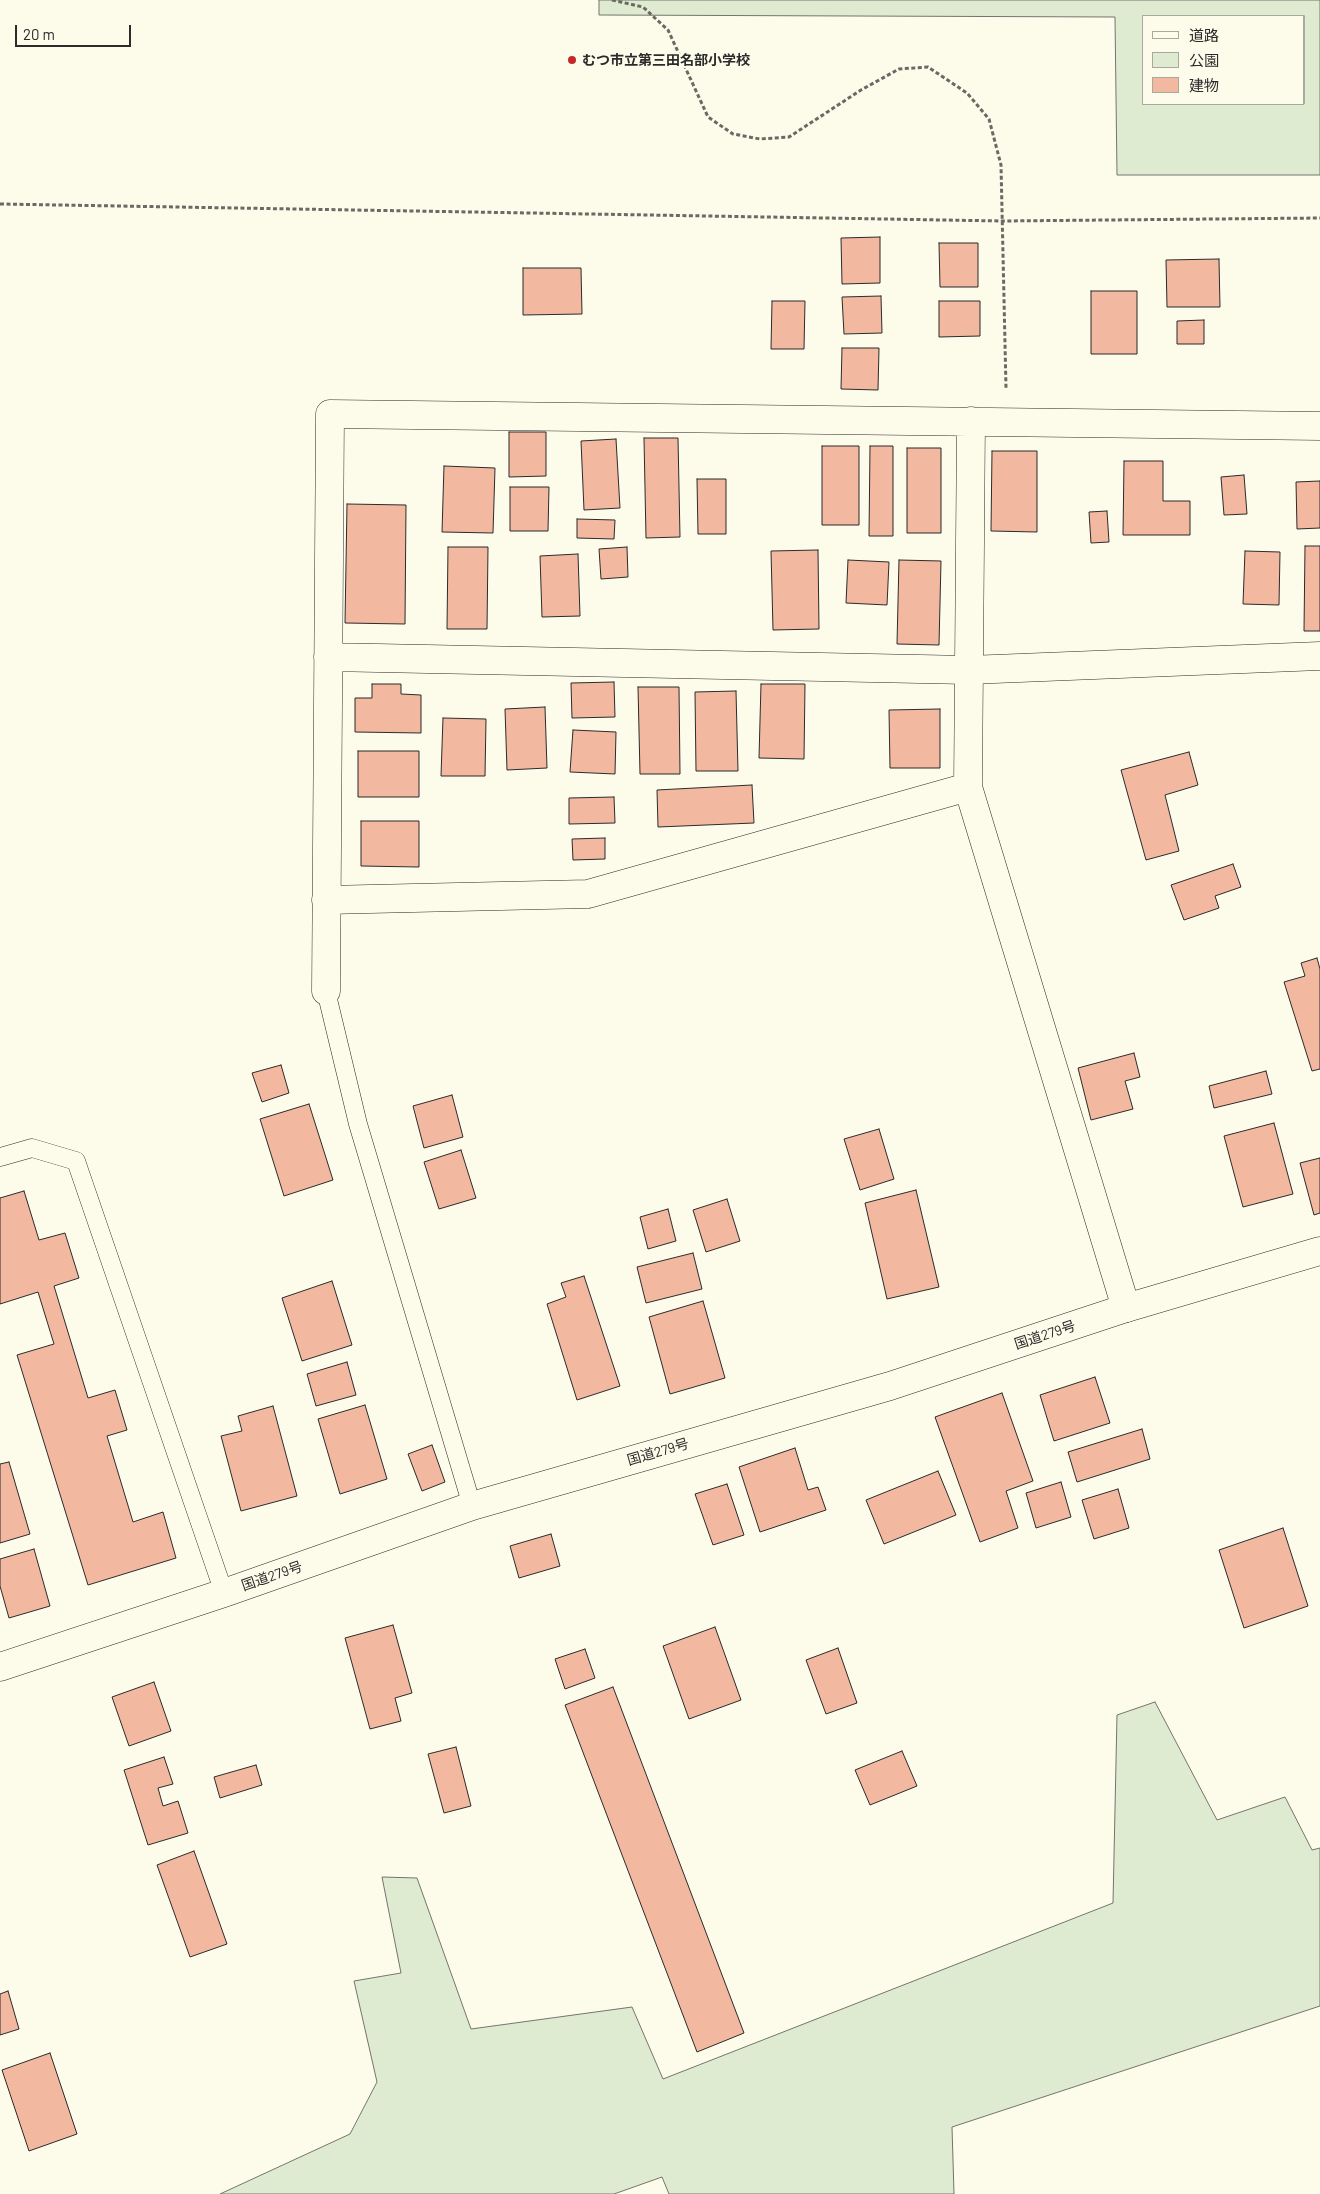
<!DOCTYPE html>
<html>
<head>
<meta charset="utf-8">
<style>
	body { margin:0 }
	#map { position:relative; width:1320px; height:2194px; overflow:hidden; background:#fdfbea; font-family:Barlow,"Noto Sans JP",sans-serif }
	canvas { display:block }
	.legend { position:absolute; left:1142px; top:15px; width:162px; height:90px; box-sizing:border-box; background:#fdfbea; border:1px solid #a9a89e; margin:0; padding:6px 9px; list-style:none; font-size:15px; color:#2b2b2b }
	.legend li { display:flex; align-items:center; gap:10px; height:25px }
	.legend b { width:25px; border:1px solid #a9a89e }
	.scale { position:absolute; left:15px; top:25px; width:116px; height:22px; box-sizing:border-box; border:2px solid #2b2b2b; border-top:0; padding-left:6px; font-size:15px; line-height:18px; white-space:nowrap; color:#2b2b2b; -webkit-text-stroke:4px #fdfbea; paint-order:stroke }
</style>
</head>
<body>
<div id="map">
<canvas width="1320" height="2194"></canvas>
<ul class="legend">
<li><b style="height:6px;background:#fdfbea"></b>道路</li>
<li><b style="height:14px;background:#deebd1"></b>公園</li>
<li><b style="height:14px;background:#f2b8a0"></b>建物</li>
</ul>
<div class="scale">20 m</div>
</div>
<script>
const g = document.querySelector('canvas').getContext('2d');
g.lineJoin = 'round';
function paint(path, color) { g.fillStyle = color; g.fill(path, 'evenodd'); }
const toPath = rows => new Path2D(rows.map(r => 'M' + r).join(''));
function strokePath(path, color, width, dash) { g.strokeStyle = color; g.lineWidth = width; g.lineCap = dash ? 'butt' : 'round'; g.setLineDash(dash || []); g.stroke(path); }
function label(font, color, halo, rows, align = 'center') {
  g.font = font + ' Barlow,"Noto Sans JP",sans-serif'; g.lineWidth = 4; g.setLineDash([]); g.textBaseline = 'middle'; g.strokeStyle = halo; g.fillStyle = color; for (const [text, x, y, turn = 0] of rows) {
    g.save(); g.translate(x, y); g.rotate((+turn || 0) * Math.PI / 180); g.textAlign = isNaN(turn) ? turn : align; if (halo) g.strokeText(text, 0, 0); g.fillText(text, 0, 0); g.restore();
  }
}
const green = toPath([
	[599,0,1320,0,1320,175,1117,175,1115,17,599,15,599,0],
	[1304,16,1304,104,1144,104,1144,16,1304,16],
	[1155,1702,1217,1820,1285,1797,1312,1850,1320,1848,1320,2006,952,2127,954,2194,669,2194,662,2177,614,2194,220,2194,350,2134,377,2082,354,1981,401,1973,382,1877,417,1878,471,2029,632,2007,663,2079,1113,1903,1117,1715,1155,1702]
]);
const building = toPath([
	[880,237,880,283,842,284,841,238,880,237],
	[939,243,978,243,978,287,940,287,939,243],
	[1219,259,1220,307,1167,307,1166,260,1219,259],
	[523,268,581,268,582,314,523,315,523,268],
	[1091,291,1137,291,1137,354,1091,354,1091,291],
	[881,296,882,333,844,334,842,297,881,296],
	[772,301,805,301,804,349,771,349,772,301],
	[939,301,980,301,980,336,939,337,939,301],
	[1204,320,1204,344,1177,344,1177,321,1204,320],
	[842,348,879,348,878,390,841,389,842,348],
	[509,432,546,432,546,476,509,477,509,432],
	[644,438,678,438,680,537,646,538,644,438],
	[616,439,620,508,584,510,581,441,616,439],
	[822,446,859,446,859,525,822,525,822,446],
	[870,446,893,446,893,536,869,536,870,446],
	[907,448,941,448,941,533,907,533,907,448],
	[992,451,1037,451,1037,532,991,531,992,451],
	[1124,461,1163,461,1163,501,1190,501,1190,535,1123,535,1124,461],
	[444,466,495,468,493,533,442,532,444,466],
	[1244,475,1247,514,1224,515,1221,477,1244,475],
	[697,479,726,479,726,534,698,534,697,479],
	[1320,481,1320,528,1297,529,1296,482,1320,481],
	[510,487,549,487,548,531,510,531,510,487],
	[347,504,406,505,405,624,345,623,347,504],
	[1107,511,1109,542,1091,543,1089,512,1107,511],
	[577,519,615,520,614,539,577,538,577,519],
	[1305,546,1320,546,1320,631,1304,631,1305,546],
	[448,547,488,547,487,629,447,629,448,547],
	[627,547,628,577,601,579,599,549,627,547],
	[818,550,819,629,773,630,771,551,818,550],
	[1245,551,1280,552,1279,605,1243,604,1245,551],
	[578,554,580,616,542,617,540,556,578,554],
	[848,560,889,562,887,605,846,603,848,560],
	[899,560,941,561,939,645,897,644,899,560],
	[614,682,615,717,572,718,571,683,614,682],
	[372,684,401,684,401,694,421,695,421,733,355,732,355,698,372,698,372,684],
	[761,684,805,684,804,759,759,758,761,684],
	[638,687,679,687,680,774,640,774,638,687],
	[736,691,738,771,696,771,695,692,736,691],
	[545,707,547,768,507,770,505,709,545,707],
	[940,709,940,768,890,768,889,710,940,709],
	[443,718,486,719,485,776,441,776,443,718],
	[573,730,616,732,615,774,570,772,573,730],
	[358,751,419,751,419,797,358,797,358,751],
	[1189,752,1198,785,1165,795,1179,851,1146,860,1121,770,1189,752],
	[752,785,754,823,658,827,657,790,752,785],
	[614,797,615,823,569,824,569,798,614,797],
	[361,821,419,821,419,867,361,866,361,821],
	[605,838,605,859,573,860,572,839,605,838],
	[1233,864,1241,887,1215,896,1219,908,1184,920,1171,885,1233,864],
	[1317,958,1320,969,1320,1069,1312,1071,1284,982,1305,976,1301,963,1317,958],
	[1134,1053,1140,1077,1125,1081,1133,1109,1091,1120,1078,1068,1134,1053],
	[281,1065,289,1093,262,1102,252,1073,281,1065],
	[1266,1071,1272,1094,1214,1108,1209,1086,1266,1071],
	[452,1095,463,1137,424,1148,413,1106,452,1095],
	[309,1104,333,1180,284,1196,260,1119,309,1104],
	[1274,1123,1293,1194,1243,1207,1224,1136,1274,1123],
	[879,1129,894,1179,860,1190,844,1139,879,1129],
	[461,1150,476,1198,439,1209,424,1162,461,1150],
	[1320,1158,1320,1213,1314,1215,1300,1163,1320,1158],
	[916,1190,939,1287,887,1299,865,1203,916,1190],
	[24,1191,39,1240,65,1233,79,1278,54,1286,88,1398,115,1390,127,1430,107,1436,133,1522,163,1512,176,1558,88,1585,17,1355,54,1344,38,1292,0,1304,0,1198,24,1191],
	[727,1199,740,1241,706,1252,693,1210,727,1199],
	[668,1209,676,1241,648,1249,640,1217,668,1209],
	[693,1253,702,1289,646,1303,637,1267,693,1253],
	[584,1276,620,1386,577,1400,547,1304,566,1297,561,1283,584,1276],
	[332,1281,352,1345,302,1361,282,1298,332,1281],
	[703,1301,725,1378,670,1394,649,1317,703,1301],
	[347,1362,356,1395,316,1406,307,1374,347,1362],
	[1095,1377,1110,1423,1054,1441,1040,1395,1095,1377],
	[1002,1393,1033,1481,1006,1491,1018,1528,980,1542,935,1417,1002,1393],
	[365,1405,387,1479,340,1494,318,1419,365,1405],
	[273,1406,297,1496,241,1511,221,1436,242,1431,238,1416,273,1406],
	[1142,1429,1150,1459,1077,1482,1068,1452,1142,1429],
	[432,1445,445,1482,422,1491,408,1454,432,1445],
	[795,1448,808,1490,818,1487,826,1510,760,1532,739,1467,795,1448],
	[9,1462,30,1534,0,1543,0,1464,9,1462],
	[938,1471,956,1515,884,1544,866,1500,938,1471],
	[1061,1482,1071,1517,1036,1528,1026,1493,1061,1482],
	[727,1484,744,1535,713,1545,695,1494,727,1484],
	[1118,1489,1129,1528,1094,1539,1082,1500,1118,1489],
	[1283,1528,1308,1606,1244,1628,1219,1550,1283,1528],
	[551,1534,560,1566,519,1578,510,1546,551,1534],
	[34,1549,50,1606,9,1618,0,1586,0,1559,34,1549],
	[393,1625,412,1693,395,1698,401,1721,370,1729,345,1638,393,1625],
	[715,1627,741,1700,689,1719,663,1646,715,1627],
	[838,1648,857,1703,826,1714,806,1660,838,1648],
	[585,1649,595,1678,565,1689,555,1659,585,1649],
	[154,1682,171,1731,129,1746,112,1697,154,1682],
	[613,1687,744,2033,697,2052,565,1705,613,1687],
	[456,1747,471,1806,444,1813,428,1754,456,1747],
	[902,1751,917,1786,870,1805,855,1770,902,1751],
	[164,1757,173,1784,158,1788,163,1806,178,1801,188,1833,148,1845,124,1770,164,1757],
	[256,1765,262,1785,220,1798,214,1777,256,1765],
	[194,1851,227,1944,190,1957,157,1865,194,1851],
	[8,1991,19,2029,0,2035,0,1994,8,1991],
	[50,2053,77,2134,29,2151,2,2070,50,2053]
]);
const path = toPath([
	[612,0,643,7,668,30,708,117,733,134,760,139,789,137,861,90,899,69,928,67,967,93,989,119,1001,165,1006,388],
	[0,204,1002,221,1320,218]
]);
const service = toPath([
	[326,991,358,1124,472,1506],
	[0,1157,32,1148,76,1161,224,1593]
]);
const minor = toPath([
	[971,421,968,787,1126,1308],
	[328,657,969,670,1320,656],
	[326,900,588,894,968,787],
	[326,991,330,414,1320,426]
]);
const trunk = toPath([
	[0,1667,224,1593,472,1506,890,1386,1126,1308,1320,1251]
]);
const markers = [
	[572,60,5,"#c62828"]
];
const poiNames = [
	["むつ市立第三田名部小学校",582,60]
];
const streetNames = [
	["国道279号",1045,1335,-18],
	["国道279号",658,1452,-16],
	["国道279号",272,1576,-19]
];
paint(green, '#deebd1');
strokePath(green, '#74746e', 1);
paint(building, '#f2b8a0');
strokePath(building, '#2b2b2b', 1);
strokePath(service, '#2b2b2b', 19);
strokePath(minor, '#2b2b2b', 29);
strokePath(trunk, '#2b2b2b', 29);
strokePath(path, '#6a6964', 3, [4, 2.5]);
strokePath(service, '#fdfbea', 18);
strokePath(minor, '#fdfbea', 28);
strokePath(trunk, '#fdfbea', 28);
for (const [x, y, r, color] of markers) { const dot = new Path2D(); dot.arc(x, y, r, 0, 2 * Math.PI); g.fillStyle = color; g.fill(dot); strokePath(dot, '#fdfbea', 2); }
label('bold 14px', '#2b2b2b', '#fdfbea', poiNames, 'left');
label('14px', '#2b2b2b', '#fdfbea', streetNames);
</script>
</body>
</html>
